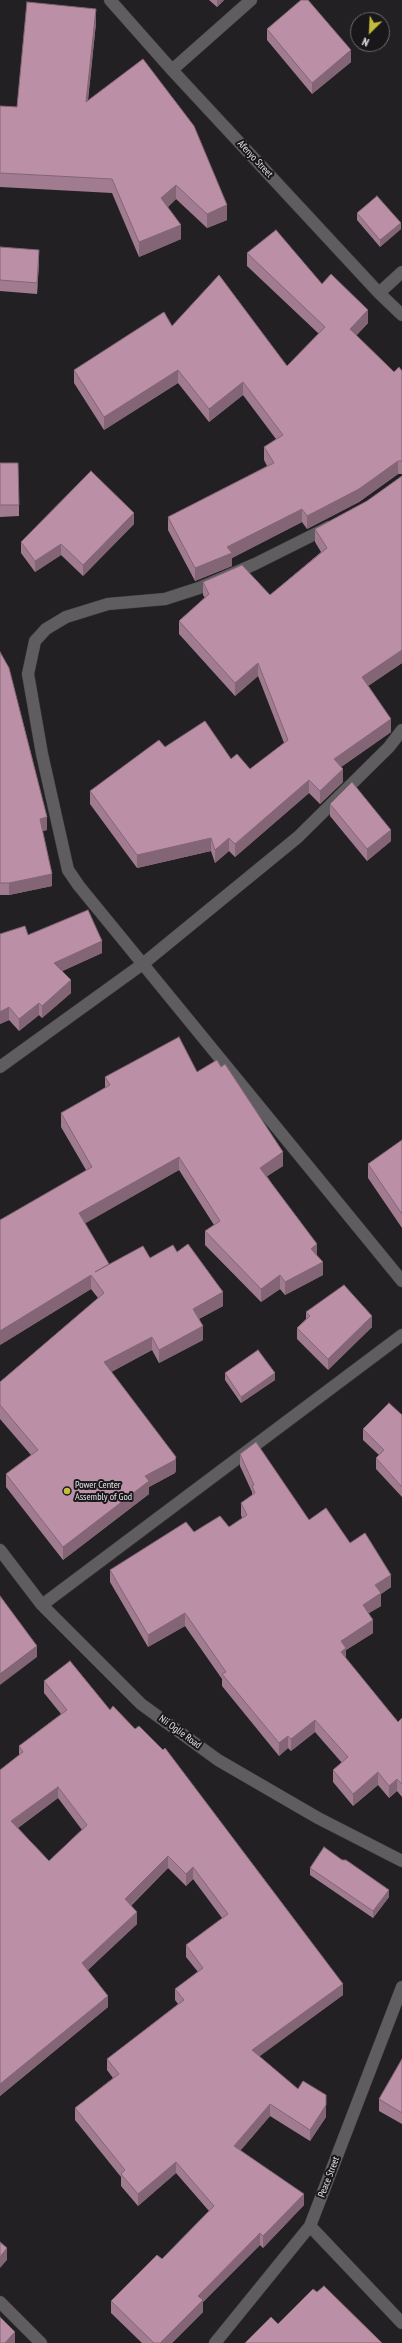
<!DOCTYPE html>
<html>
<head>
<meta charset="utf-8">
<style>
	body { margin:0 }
	#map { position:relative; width:402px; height:2343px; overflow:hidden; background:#222023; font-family:"PT Sans Narrow",sans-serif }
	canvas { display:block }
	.north { position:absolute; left:350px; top:12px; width:40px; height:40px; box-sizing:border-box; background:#19171a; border:1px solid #6b6a6c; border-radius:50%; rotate:204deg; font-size:11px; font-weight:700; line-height:16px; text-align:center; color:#e7e6e8 }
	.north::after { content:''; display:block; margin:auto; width:14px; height:18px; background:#c4bc3d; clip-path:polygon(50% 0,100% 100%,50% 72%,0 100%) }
</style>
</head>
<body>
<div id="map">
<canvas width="402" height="2343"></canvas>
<div class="north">N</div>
</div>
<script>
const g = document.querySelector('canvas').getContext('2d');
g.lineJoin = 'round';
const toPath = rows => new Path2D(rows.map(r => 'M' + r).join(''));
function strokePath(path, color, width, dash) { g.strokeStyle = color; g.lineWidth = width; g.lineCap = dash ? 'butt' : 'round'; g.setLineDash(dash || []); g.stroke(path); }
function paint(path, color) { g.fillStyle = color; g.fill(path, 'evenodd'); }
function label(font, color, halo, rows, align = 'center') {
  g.font = font + ' "PT Sans Narrow",sans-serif'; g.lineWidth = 4; g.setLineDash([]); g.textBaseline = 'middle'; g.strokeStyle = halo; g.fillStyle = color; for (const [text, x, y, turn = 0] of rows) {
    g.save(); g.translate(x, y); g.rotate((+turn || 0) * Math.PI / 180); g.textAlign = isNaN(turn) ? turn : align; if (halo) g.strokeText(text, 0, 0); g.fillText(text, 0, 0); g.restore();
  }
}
const minor = toPath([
	[110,0,172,70,379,293,402,315],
	[172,70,251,0],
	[379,293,402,272],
	[329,527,255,564,199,588,165,599,108,604,66,617,46,629,35,641,28,674,42,754,68,870,79,886,402,1281],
	[0,1067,144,963,298,837,389,747,402,730],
	[0,1550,42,1605,141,1704,218,1760,318,1818,402,1861],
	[42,1605,402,1335],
	[310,2226,402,2323],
	[0,2302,41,2343],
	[215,2343,310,2226,402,1987]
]);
const wall = toPath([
	[209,0,224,0,217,7],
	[96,23,88,101,227,220,207,228,176,199,168,207,181,239,139,257,112,193,0,187,0,106,17,107],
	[267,29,351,62,312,94,267,40],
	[357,213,401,229,380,247,357,220],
	[0,247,39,262,37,294,0,291],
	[247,253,322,284,368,323,356,336,394,372,402,371,402,474,398,474,359,502,307,529,302,522,232,558,232,566,195,581,168,530,168,517,267,466,264,460,264,447,276,439,243,395,209,422,178,383,104,430,74,383,74,370,172,326,287,366,319,334,247,266],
	[0,463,19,505,19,516,0,517],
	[402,476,402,663,368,686,391,732,341,767,343,782,320,804,309,793,235,857,229,851,215,863,211,851,137,868,90,804,90,791,165,747,231,759,250,769,284,743,258,676,235,696,179,634,179,621,205,598,203,595,203,582,270,595,321,552,315,542,315,529,367,501],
	[134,524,83,576,61,555,35,572,21,553,21,542],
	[0,652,47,830,42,831,52,886,9,895,0,895],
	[330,804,391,841,367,861,330,816],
	[28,935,102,953,62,971,71,993,42,1018,39,1015,19,1031,9,1020,0,1024],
	[197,1072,283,1166,267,1176,317,1256,323,1275,285,1295,280,1289,261,1302,205,1245,205,1231,214,1225,179,1170,85,1223,109,1265,150,1258,177,1252,223,1306,199,1319,203,1340,159,1363,152,1350,111,1372,176,1470,175,1473,149,1487,149,1494,63,1560,6,1487,6,1474,31,1455,0,1419,0,1382,98,1298,91,1289,0,1345,86,1170,61,1127,61,1113,105,1088,105,1077],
	[402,1140,402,1228,368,1178,368,1164],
	[306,1312,372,1327,328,1370,297,1339,297,1328,306,1319],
	[225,1373,275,1380,241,1403,225,1380],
	[402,1415,402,1497,376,1469,376,1458,379,1455,363,1440,363,1429],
	[240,1454,309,1520,350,1543,391,1587,381,1594,381,1606,368,1613,373,1633,346,1650,346,1659,398,1722,402,1718,402,1797,397,1791,389,1798,378,1785,353,1806,333,1782,333,1770,342,1763,315,1732,291,1751,288,1748,279,1756,222,1686,222,1679,185,1626,148,1647,110,1582,110,1570,194,1532,229,1527,242,1518,241,1515,241,1503,252,1495,252,1492,240,1466],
	[44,1681,343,1995,259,2056,326,2117,310,2141,270,2116,240,2151,304,2205,263,2248,260,2245,203,2302,203,2312,172,2343,142,2343,111,2313,111,2301,162,2259,209,2211,176,2173,138,2206,121,2186,121,2177,75,2120,75,2108,113,2078,107,2070,107,2059,178,2004,175,2000,175,1989,198,1972,186,1957,186,1945,222,1918,193,1879,186,1886,168,1868,131,1906,137,1924,88,1970,108,2007,0,2096,0,1770,19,1755,19,1746,61,1714,44,1693],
	[58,1798,82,1830,49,1861,18,1828],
	[310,1868,389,1897,373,1918,310,1875],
	[402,2059,402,2124,379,2111,379,2099]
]);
const shadedWall = toPath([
	[217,0,224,0,217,7],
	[96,9,96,23,86,116,86,102],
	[351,50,351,62,312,94,312,83],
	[176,185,176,199,161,213,161,198],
	[227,205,227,220,207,228,207,214],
	[401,223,401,229,380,247,380,240],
	[181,225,181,239,139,257,139,242],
	[39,250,39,262,37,294,37,283],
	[368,310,368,323,350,342,350,329],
	[178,370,178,383,104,430,104,417],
	[243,382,243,395,209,422,209,409],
	[398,461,398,474,359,502,307,529,307,516],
	[302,509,302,522,232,558,232,566,195,581,195,568,227,547],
	[134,513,134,524,83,576,83,565],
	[61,544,61,555,35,572,35,561],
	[402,650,402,663,362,690,362,677],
	[258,663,258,676,235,696,235,683],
	[391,719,391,732,334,772,334,759],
	[343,769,343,782,320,804,320,791],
	[309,780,309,793,235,857,235,844],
	[47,817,47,830,40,832,40,819],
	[391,830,391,841,367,861,367,849],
	[211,838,211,851,137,868,137,855],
	[229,838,229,851,215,863,215,850],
	[52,874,52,886,9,895,9,883],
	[102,941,102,953,54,975,54,963],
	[71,980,71,993,42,1018,42,1006],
	[39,1003,39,1015,19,1031,19,1019],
	[9,1007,9,1020,0,1024,0,1012],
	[283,1152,283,1166,260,1181,260,1168],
	[179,1157,179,1170,79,1227,79,1213],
	[317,1244,317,1258,311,1249],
	[323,1262,323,1275,285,1295,285,1282],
	[91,1275,91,1289,0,1345,0,1331],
	[280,1275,280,1289,261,1302,261,1289],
	[223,1292,223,1306,193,1322,193,1309],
	[372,1316,372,1327,328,1370,328,1359],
	[203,1326,203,1340,159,1363,159,1350],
	[152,1337,152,1350,104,1376,104,1362],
	[275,1373,275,1380,241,1403,241,1397],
	[176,1457,176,1470,175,1473,149,1487,149,1494,63,1560,63,1547,145,1476],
	[391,1575,391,1587,381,1594,381,1606,363,1617,363,1605,375,1585],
	[185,1613,185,1626,148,1647,148,1635],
	[373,1620,373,1633,346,1650,346,1660,341,1665,341,1641],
	[37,1646,37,1657,0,1685,0,1674],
	[315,1720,315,1732,291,1751,291,1739],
	[288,1736,288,1748,279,1756,279,1743],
	[378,1772,378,1785,353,1806,353,1794],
	[397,1779,397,1791,389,1798,389,1786],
	[58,1787,58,1798,11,1833,11,1821],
	[168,1856,168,1868,125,1911,125,1899],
	[193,1867,193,1879,186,1886,186,1874],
	[389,1890,389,1897,373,1918,373,1911],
	[137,1912,137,1924,82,1975,82,1963],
	[343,1984,343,1995,252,2062,252,2050],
	[108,1996,108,2007,0,2096,0,2084],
	[270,2104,270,2116,234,2158,234,2146],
	[326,2105,326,2117,310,2141,310,2130],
	[176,2162,176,2173,138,2206,138,2194],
	[304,2194,304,2205,263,2248,263,2236],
	[260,2233,260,2245,203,2302,203,2312,172,2343,160,2343,198,2296],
	[7,2248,7,2260,0,2268,0,2257],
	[15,2332,15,2343,5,2343]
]);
const building = toPath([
	[301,0,308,0,351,50,312,83,267,29,301,0],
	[27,2,96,9,86,102,143,59,194,126,227,205,207,214,176,185,161,198,181,225,139,242,112,179,0,173,0,106,17,107,27,2],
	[377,196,401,223,380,240,357,213,377,196],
	[276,230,322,284,331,274,368,310,350,329,394,372,399,367,402,371,402,461,398,461,359,489,307,516,302,509,227,547,232,553,195,568,168,517,274,463,264,447,283,435,243,382,209,409,178,370,104,417,74,370,164,312,172,326,219,275,287,366,325,327,247,253,276,230],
	[0,247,39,250,37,283,0,280,0,247],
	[0,463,18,463,19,505,0,505,0,463],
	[91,471,134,513,83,565,61,544,35,561,21,542,91,471],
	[402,476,402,650,362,677,391,719,334,759,343,769,320,791,309,780,235,844,229,838,215,850,211,838,137,855,90,791,159,740,165,747,205,721,231,759,237,754,250,769,288,740,258,663,235,683,179,621,209,594,203,582,242,565,270,595,327,548,315,529,367,501,402,476],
	[0,652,9,668,47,817,40,819,52,874,9,883,0,883,0,652],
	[352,782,391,830,367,849,330,804,352,782],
	[88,910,102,941,54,963,71,980,42,1006,39,1003,19,1019,9,1007,0,1012,0,934,25,926,28,935,88,910],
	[179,1037,197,1072,217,1060,221,1067,225,1064,283,1152,260,1168,317,1244,311,1249,323,1262,285,1282,280,1275,261,1289,205,1231,220,1221,179,1157,79,1213,109,1264,95,1272,143,1246,150,1258,173,1245,177,1252,188,1244,223,1292,193,1309,203,1326,159,1350,152,1337,104,1362,176,1457,175,1460,145,1476,149,1481,63,1547,6,1474,38,1450,0,1405,0,1382,104,1293,91,1275,0,1331,0,1220,92,1167,61,1113,110,1085,105,1077,179,1037],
	[402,1140,402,1214,368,1164,402,1140],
	[344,1285,372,1316,328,1359,297,1328,310,1316,306,1312,344,1285],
	[258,1350,275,1373,241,1397,225,1373,258,1350],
	[389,1403,402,1415,402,1487,376,1458,384,1450,363,1429,389,1403],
	[256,1442,309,1520,326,1508,350,1543,365,1533,391,1575,375,1585,381,1593,363,1605,373,1620,341,1641,346,1648,341,1652,398,1722,402,1718,402,1784,397,1779,389,1786,378,1772,353,1794,333,1770,348,1757,315,1720,291,1739,288,1736,279,1743,222,1674,226,1672,185,1613,148,1635,110,1570,186,1522,194,1532,220,1516,229,1527,247,1515,241,1503,255,1493,252,1486,254,1485,240,1454,256,1442],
	[0,1596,37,1646,0,1674,0,1596],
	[70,1661,110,1710,113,1706,135,1729,139,1726,163,1750,165,1748,343,1984,252,2050,298,2089,303,2081,326,2095,326,2105,310,2130,270,2104,234,2146,304,2194,263,2236,260,2233,198,2296,203,2300,160,2343,154,2343,111,2301,157,2255,162,2259,214,2206,176,2162,138,2194,121,2174,125,2170,75,2108,119,2074,107,2059,184,2000,175,1989,203,1968,186,1945,228,1914,193,1867,186,1874,168,1856,125,1899,137,1912,82,1963,108,1996,0,2084,0,1770,23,1752,19,1746,67,1710,44,1681,70,1661],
	[58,1787,87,1825,49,1861,11,1821,58,1787],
	[324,1847,342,1860,346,1860,389,1890,373,1911,310,1868,324,1847],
	[402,2059,402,2113,379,2099,402,2059],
	[0,2242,7,2248,0,2257,0,2242],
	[324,2286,382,2343,245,2343,271,2317,278,2324,313,2289,317,2292,324,2286],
	[0,2317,15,2332,5,2343,0,2343,0,2317]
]);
const markers = [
	[67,1491,4,"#c4bc3d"]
];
const streetNames = [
	["Afenyo Street",255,159,47],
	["Nii Oglie Road",180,1732,36],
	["Peace Street",329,2177,-69]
];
const poiNames = [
	["Power Center",75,1485],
	["Assembly of God",75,1497]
];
strokePath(minor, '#3c3a3c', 13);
strokePath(minor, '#605d61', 12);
paint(wall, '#a17c90');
paint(shadedWall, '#836575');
paint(building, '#bb90a7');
strokePath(building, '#836575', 1);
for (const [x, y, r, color] of markers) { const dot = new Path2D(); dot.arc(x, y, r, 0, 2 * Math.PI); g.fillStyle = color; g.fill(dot); strokePath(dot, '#19171a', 1.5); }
label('10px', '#e7e6e8', '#19171a', streetNames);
label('10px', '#e7e6e8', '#19171a', poiNames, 'left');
</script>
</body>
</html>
